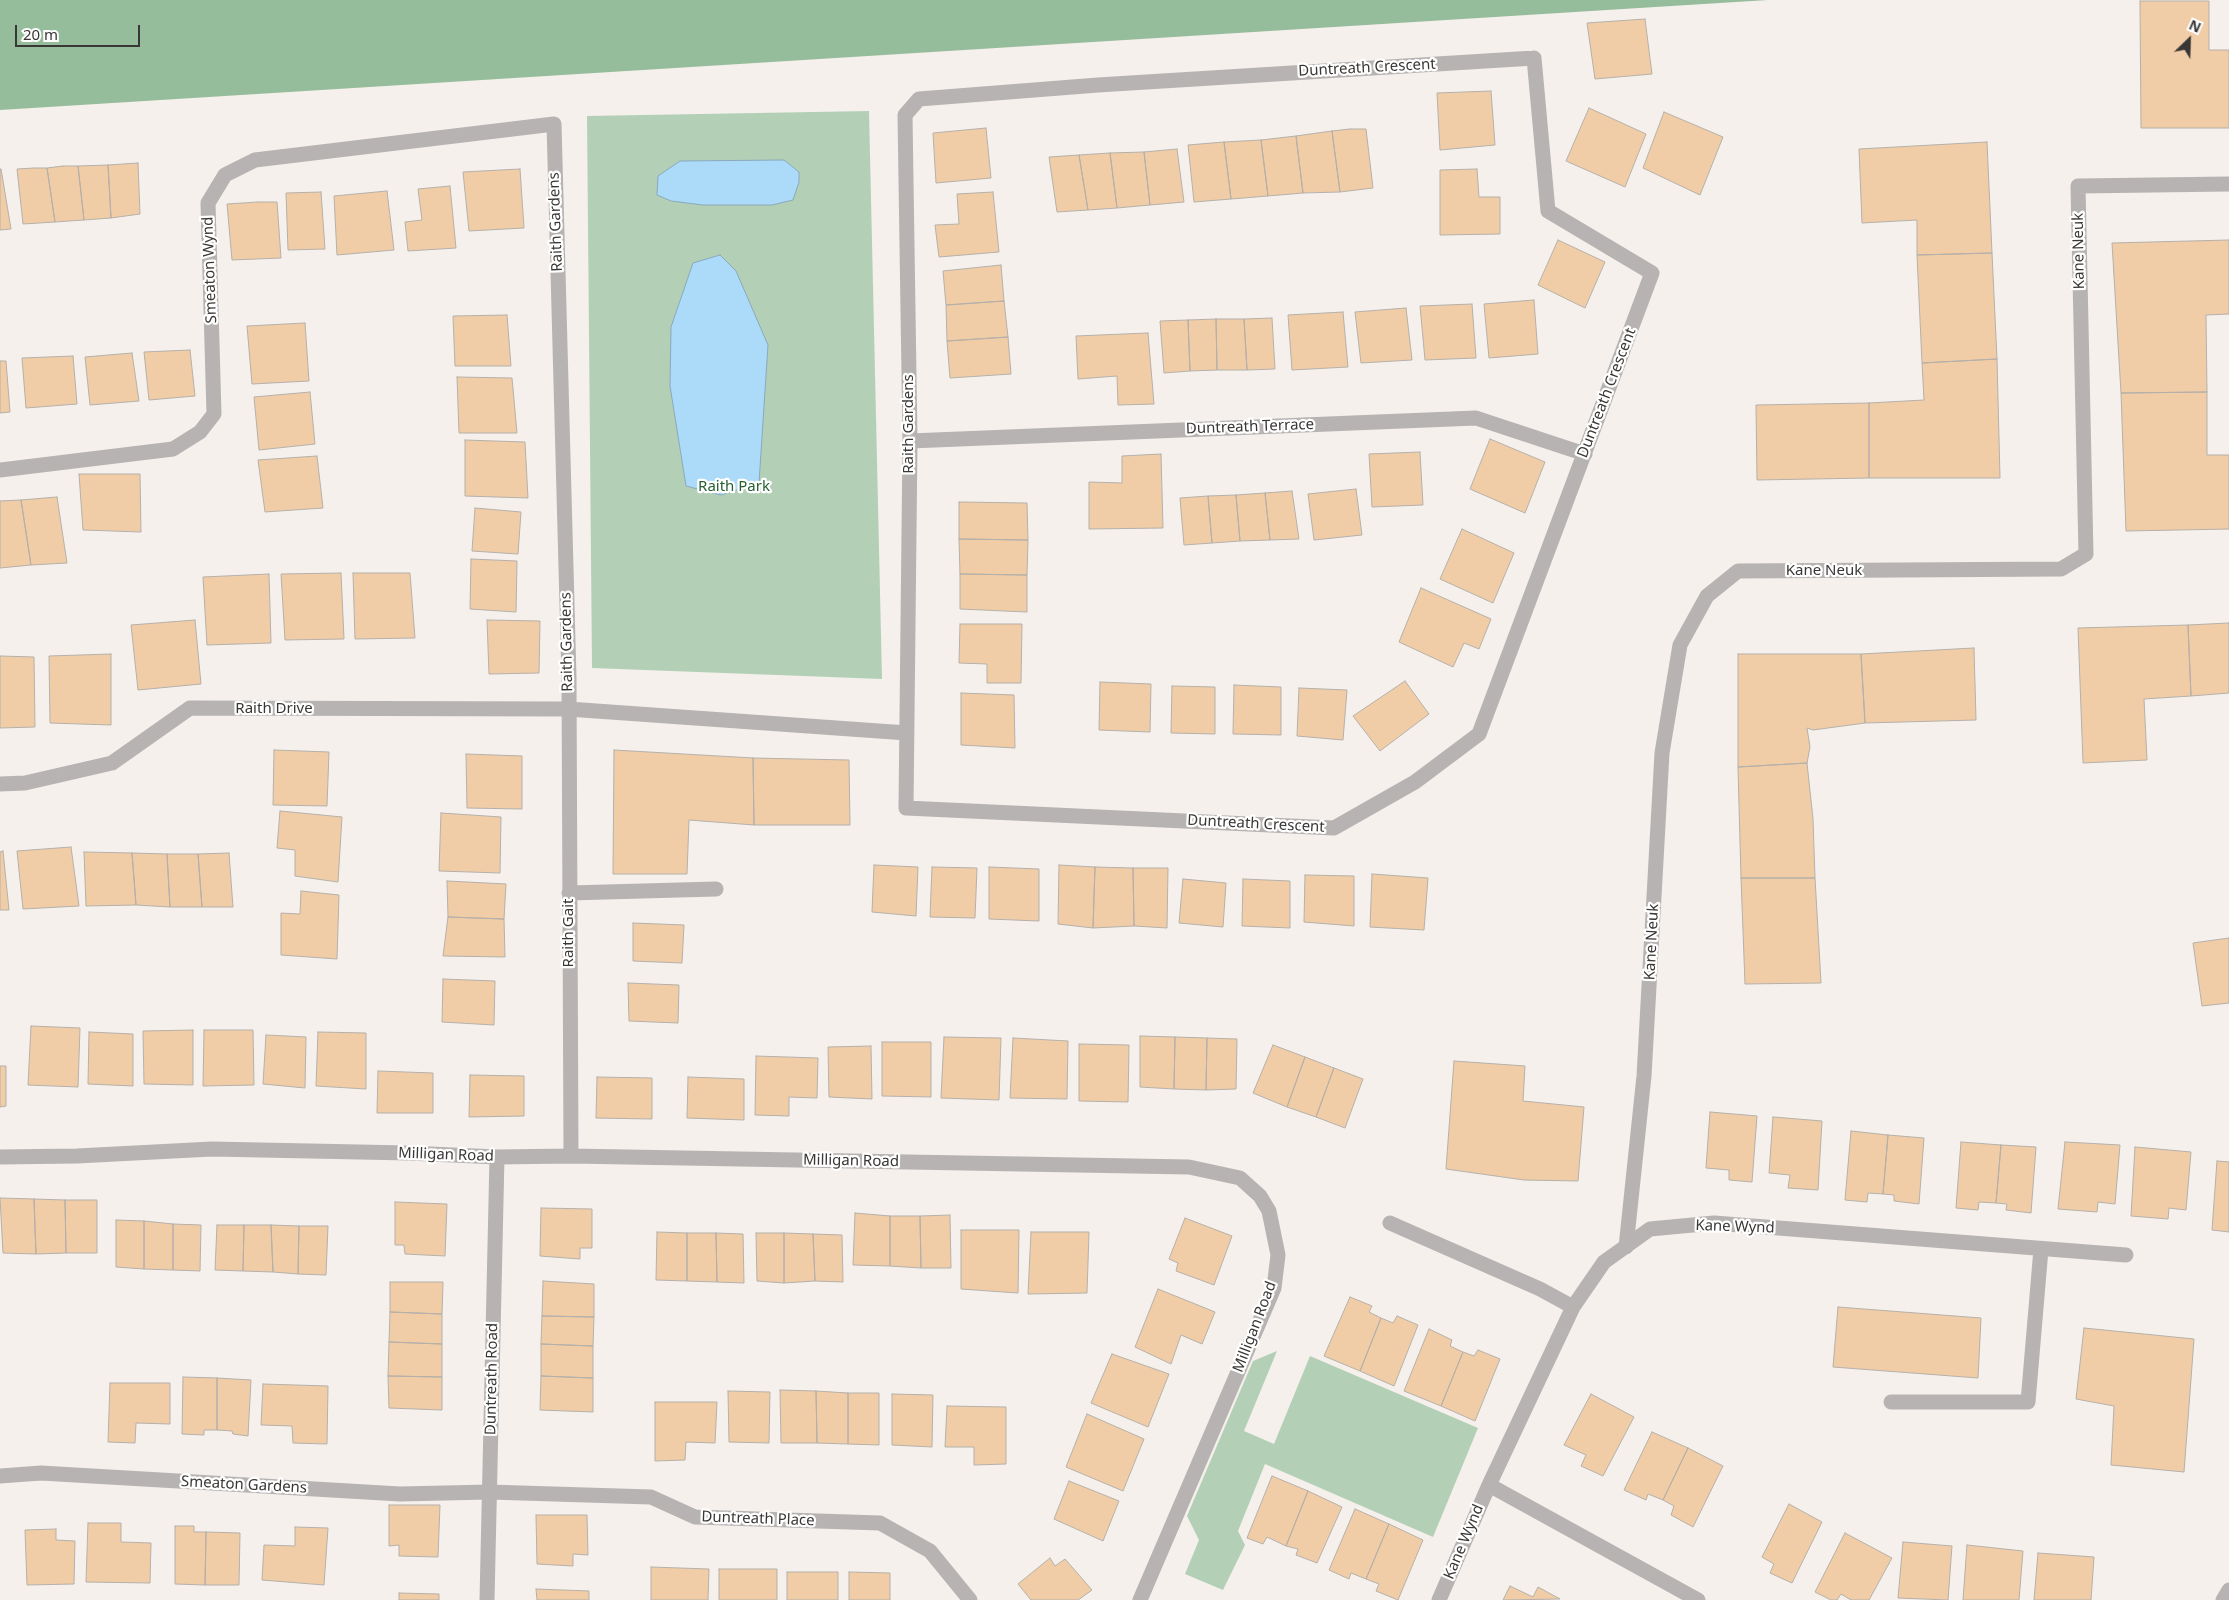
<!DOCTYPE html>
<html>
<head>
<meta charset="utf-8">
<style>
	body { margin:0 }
	#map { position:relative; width:2229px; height:1600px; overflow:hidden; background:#f5f0eb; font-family:"Noto Sans",sans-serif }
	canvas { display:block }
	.north { position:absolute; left:2164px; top:15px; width:50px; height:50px; -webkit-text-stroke:4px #fff; paint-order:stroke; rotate:24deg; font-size:14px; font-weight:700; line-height:20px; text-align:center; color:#393735 }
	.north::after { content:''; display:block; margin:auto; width:18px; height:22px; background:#393735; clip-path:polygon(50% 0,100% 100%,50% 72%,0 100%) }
	.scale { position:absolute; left:15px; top:25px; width:125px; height:22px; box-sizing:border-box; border:2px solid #393735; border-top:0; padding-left:6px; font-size:15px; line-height:18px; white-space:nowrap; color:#393735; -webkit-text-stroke:4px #fff; paint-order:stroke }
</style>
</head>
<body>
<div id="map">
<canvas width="2229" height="1600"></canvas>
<div class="north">N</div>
<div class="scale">20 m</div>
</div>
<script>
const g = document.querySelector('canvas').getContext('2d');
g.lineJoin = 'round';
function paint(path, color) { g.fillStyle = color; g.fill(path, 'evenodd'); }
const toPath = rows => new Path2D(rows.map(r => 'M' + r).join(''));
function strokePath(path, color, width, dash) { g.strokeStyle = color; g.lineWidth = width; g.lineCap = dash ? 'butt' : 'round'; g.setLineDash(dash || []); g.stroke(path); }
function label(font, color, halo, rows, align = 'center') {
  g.font = font + ' "Noto Sans",sans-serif'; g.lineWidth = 4.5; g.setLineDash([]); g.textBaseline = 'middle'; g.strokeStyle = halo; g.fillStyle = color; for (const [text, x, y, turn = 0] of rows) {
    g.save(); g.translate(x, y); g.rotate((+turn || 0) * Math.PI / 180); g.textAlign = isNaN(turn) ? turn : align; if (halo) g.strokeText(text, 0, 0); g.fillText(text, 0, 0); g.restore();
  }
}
const green = toPath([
	[869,111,882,679,592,668,587,116],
	[1277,1351,1244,1431,1274,1444,1310,1356,1478,1428,1433,1537,1265,1464,1238,1531,1245,1545,1223,1590,1185,1574,1199,1540,1187,1516,1253,1361]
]);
const forest = toPath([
	[0,0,1768,0,0,110]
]);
const water = toPath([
	[784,160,799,172,799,182,793,200,772,205,703,205,671,201,657,195,658,176,680,161,784,160],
	[720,255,736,271,768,345,759,483,721,495,686,486,670,386,671,327,693,263,720,255]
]);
const building = toPath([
	[2140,1,2209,1,2209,50,2229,50,2229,128,2141,128,2140,1],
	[1645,19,1652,74,1595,79,1587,23,1645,19],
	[1491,91,1495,145,1440,150,1437,93,1491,91],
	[1589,108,1646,134,1625,187,1566,161,1589,108],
	[1664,112,1723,137,1700,195,1643,168,1664,112],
	[986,128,991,178,936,183,933,133,986,128],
	[1350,129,1366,129,1373,188,1340,192,1332,131,1350,129],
	[1332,131,1340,192,1303,193,1296,136,1332,131],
	[1296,136,1303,193,1268,196,1261,140,1296,136],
	[1261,140,1268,196,1231,199,1224,142,1261,140],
	[1224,142,1231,199,1194,202,1188,145,1224,142],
	[1987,142,1992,253,1917,255,1917,220,1862,223,1859,149,1987,142],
	[1177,149,1184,202,1150,205,1144,152,1177,149],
	[1144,152,1150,205,1117,208,1110,153,1144,152],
	[1110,153,1117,208,1088,210,1079,155,1110,153],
	[1079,155,1088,210,1057,212,1049,157,1079,155],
	[138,163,140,214,111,218,108,165,138,163],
	[108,165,111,218,84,220,78,166,108,165],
	[63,166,78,166,84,220,55,222,47,168,63,166],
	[34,168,47,168,55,222,23,224,17,169,34,168],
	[0,169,1,169,11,229,0,230,0,169],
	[520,169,524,228,469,231,463,172,520,169],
	[1477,169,1479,197,1500,197,1500,234,1440,235,1440,170,1477,169],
	[450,186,456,248,408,251,405,222,422,220,418,189,450,186],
	[387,191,394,250,337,255,334,196,387,191],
	[321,192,325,249,288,250,286,193,321,192],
	[993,192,999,252,939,257,935,225,959,224,957,194,993,192],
	[258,202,277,202,281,258,232,260,227,204,258,202],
	[1558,240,1605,262,1585,308,1538,285,1558,240],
	[2229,240,2229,314,2206,315,2207,392,2121,393,2112,243,2229,240],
	[1992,253,1997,359,1922,363,1917,255,1992,253],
	[1001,265,1004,301,946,305,943,271,1001,265],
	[1534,300,1538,354,1489,358,1484,304,1534,300],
	[1004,301,1008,337,947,341,946,305,1004,301],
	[1472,304,1476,358,1425,360,1420,306,1472,304],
	[1406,308,1412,360,1361,363,1355,312,1406,308],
	[1343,312,1348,367,1292,370,1288,315,1343,312],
	[507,315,511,366,455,366,453,316,507,315],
	[1272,318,1275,369,1247,370,1244,319,1272,318],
	[1216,319,1244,319,1247,370,1217,370,1216,319],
	[1216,319,1217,370,1190,371,1188,320,1216,319],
	[1188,320,1190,371,1164,373,1160,321,1188,320],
	[305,323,309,381,252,384,247,326,305,323],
	[1148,333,1154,404,1118,405,1117,376,1078,379,1076,336,1148,333],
	[1008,337,1011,374,950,378,947,341,1008,337],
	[190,350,195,396,149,400,144,352,190,350],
	[132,353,139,401,90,405,85,357,132,353],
	[73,356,77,404,26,408,22,358,73,356],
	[1997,359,2000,478,1869,478,1869,403,1924,400,1922,363,1997,359],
	[0,361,6,361,10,412,0,413,0,361],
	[457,377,512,378,517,433,459,433,457,377],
	[310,392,315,444,259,450,254,397,310,392],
	[2207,392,2207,455,2229,455,2229,529,2126,531,2121,393,2207,392],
	[1869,403,1869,478,1757,480,1756,405,1869,403],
	[1490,439,1545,462,1525,513,1470,489,1490,439],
	[465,440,525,442,528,498,465,496,465,440],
	[1420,452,1423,505,1372,507,1369,454,1420,452],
	[1161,454,1163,528,1089,529,1089,482,1122,483,1122,456,1161,454],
	[317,456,323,508,265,512,258,460,317,456],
	[79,474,140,474,141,532,83,530,79,474],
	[1356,489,1362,535,1314,540,1308,494,1356,489],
	[1292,491,1299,539,1270,540,1265,493,1292,491],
	[1265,493,1270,540,1240,541,1236,495,1265,493],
	[1236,495,1240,541,1212,543,1208,496,1236,495],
	[1208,496,1212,543,1184,545,1180,498,1208,496],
	[57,497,67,563,31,565,21,500,57,497],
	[21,500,31,565,0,568,0,501,21,500],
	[959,502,1027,503,1028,540,959,539,959,502],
	[475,508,521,512,518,554,472,551,475,508],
	[1462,529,1514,553,1493,603,1440,579,1462,529],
	[959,539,1028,540,1027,575,960,574,959,539],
	[471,559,517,561,516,612,470,609,471,559],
	[341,573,344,639,285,640,281,574,341,573],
	[353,573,410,573,415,638,355,639,353,573],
	[269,574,271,643,207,645,203,577,269,574],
	[960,574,1027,575,1027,612,960,609,960,574],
	[1421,588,1491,619,1479,649,1464,643,1453,667,1399,642,1421,588],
	[195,620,201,684,138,690,131,625,195,620],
	[487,620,540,621,539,673,489,674,487,620],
	[2229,623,2229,693,2191,696,2188,625,2229,623],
	[960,624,1022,624,1021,683,987,683,987,664,959,663,960,624],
	[2188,625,2191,696,2144,699,2147,760,2083,763,2078,628,2188,625],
	[1974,648,1976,720,1865,723,1861,654,1974,648],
	[111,654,111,725,50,723,49,656,111,654],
	[1738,654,1861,654,1865,723,1813,730,1807,728,1810,747,1807,763,1738,767,1738,654],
	[0,656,34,657,35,727,0,728,0,656],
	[1405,681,1429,714,1380,751,1353,716,1405,681],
	[1100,682,1151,684,1150,732,1099,730,1100,682],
	[1234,685,1281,687,1281,735,1233,734,1234,685],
	[1172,686,1215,687,1215,734,1171,733,1172,686],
	[1299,688,1347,690,1343,740,1297,736,1299,688],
	[961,693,1014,695,1015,748,961,745,961,693],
	[274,750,329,752,327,806,273,805,274,750],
	[614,750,753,758,754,825,689,820,687,874,613,874,614,750],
	[466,754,522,756,522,809,467,808,466,754],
	[753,758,849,760,850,825,754,825,753,758],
	[1807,763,1813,819,1815,878,1741,878,1738,767,1807,763],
	[280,811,342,817,338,882,295,876,295,850,277,848,280,811],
	[441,813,501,817,500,873,439,871,441,813],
	[71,847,79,906,23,909,17,851,71,847],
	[3,851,9,910,0,910,0,852,3,851],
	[84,852,132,853,136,905,86,906,84,852],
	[132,853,167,854,170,907,136,905,132,853],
	[229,853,233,907,202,907,198,854,229,853],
	[167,854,198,854,202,907,170,907,167,854],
	[874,865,918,867,916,916,872,912,874,865],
	[1059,865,1095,867,1093,928,1058,924,1059,865],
	[932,867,977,868,975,918,930,917,932,867],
	[989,867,1039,869,1039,921,989,919,989,867],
	[1095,867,1133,868,1134,926,1093,928,1095,867],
	[1133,868,1168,868,1167,928,1134,926,1133,868],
	[1372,874,1428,878,1424,930,1370,927,1372,874],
	[1305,875,1354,876,1354,926,1304,922,1305,875],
	[1741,878,1815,878,1821,983,1745,984,1741,878],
	[1183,879,1226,883,1223,927,1179,923,1183,879],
	[1243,879,1290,881,1290,928,1242,926,1243,879],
	[447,881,506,884,504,919,448,917,447,881],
	[301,891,339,895,337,959,281,955,281,913,300,914,301,891],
	[448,917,504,919,505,957,443,956,448,917],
	[633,923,684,925,682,963,633,961,633,923],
	[2229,938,2229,1003,2202,1006,2193,943,2229,938],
	[443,979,495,981,494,1025,442,1022,443,979],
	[628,983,679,985,678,1023,629,1021,628,983],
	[31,1026,80,1028,78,1087,28,1085,31,1026],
	[193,1030,193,1085,144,1084,143,1031,193,1030],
	[204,1030,253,1030,254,1085,203,1086,204,1030],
	[89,1032,133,1034,133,1086,88,1084,89,1032],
	[318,1032,366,1033,366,1089,316,1086,318,1032],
	[266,1035,306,1037,305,1088,263,1084,266,1035],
	[1140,1036,1175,1037,1174,1089,1140,1087,1140,1036],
	[944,1037,1001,1038,999,1100,941,1098,944,1037],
	[1175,1037,1207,1038,1206,1090,1174,1089,1175,1037],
	[1013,1038,1068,1041,1067,1099,1010,1098,1013,1038],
	[1207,1038,1237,1039,1236,1089,1206,1090,1207,1038],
	[882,1042,931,1042,931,1097,882,1096,882,1042],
	[1079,1044,1129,1045,1128,1102,1079,1101,1079,1044],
	[1273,1045,1305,1057,1287,1107,1253,1093,1273,1045],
	[871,1046,872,1099,829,1097,828,1047,871,1046],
	[756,1056,818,1058,817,1098,789,1097,789,1116,755,1115,756,1056],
	[1305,1057,1334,1068,1316,1117,1287,1107,1305,1057],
	[1454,1061,1525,1066,1523,1101,1584,1107,1578,1181,1524,1180,1446,1169,1454,1061],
	[0,1066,6,1066,6,1106,0,1107,0,1066],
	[1334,1068,1363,1079,1345,1128,1316,1117,1334,1068],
	[378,1071,433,1073,433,1113,377,1113,378,1071],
	[470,1075,524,1076,524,1116,469,1117,470,1075],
	[597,1077,652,1078,652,1119,596,1118,597,1077],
	[688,1077,744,1079,744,1120,687,1118,688,1077],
	[1710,1112,1757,1116,1752,1182,1729,1180,1729,1170,1706,1168,1710,1112],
	[1773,1117,1822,1121,1818,1190,1788,1188,1790,1175,1769,1173,1773,1117],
	[1851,1131,1888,1135,1883,1194,1868,1193,1867,1202,1845,1200,1851,1131],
	[1888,1135,1924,1138,1919,1204,1894,1201,1894,1195,1883,1194,1888,1135],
	[1961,1142,2001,1145,1996,1203,1979,1202,1978,1210,1956,1208,1961,1142],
	[2065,1142,2120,1145,2115,1204,2098,1202,2097,1212,2058,1209,2065,1142],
	[2001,1145,2036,1147,2031,1213,2006,1210,2007,1204,1996,1203,2001,1145],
	[2135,1147,2191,1152,2186,1210,2169,1208,2168,1219,2131,1216,2135,1147],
	[2217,1161,2229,1162,2229,1232,2212,1230,2217,1161],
	[0,1198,34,1199,36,1254,3,1253,0,1198],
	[34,1199,65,1200,66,1253,36,1254,34,1199],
	[65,1200,97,1200,97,1253,66,1253,65,1200],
	[395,1202,447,1204,445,1256,405,1254,404,1245,395,1245,395,1202],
	[541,1208,592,1209,592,1248,580,1248,580,1259,540,1256,541,1208],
	[855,1213,890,1216,890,1266,853,1265,855,1213],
	[950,1215,951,1268,921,1268,920,1216,950,1215],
	[890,1216,920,1216,921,1268,890,1266,890,1216],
	[1185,1218,1232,1236,1214,1285,1176,1271,1178,1263,1169,1259,1185,1218],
	[116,1220,144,1221,144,1269,116,1267,116,1220],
	[144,1221,173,1224,173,1270,144,1269,144,1221],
	[173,1224,201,1225,200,1271,173,1270,173,1224],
	[217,1225,244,1225,243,1271,215,1270,217,1225],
	[244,1225,271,1225,273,1272,243,1271,244,1225],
	[271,1225,299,1226,298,1274,273,1272,271,1225],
	[299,1226,328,1226,326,1275,298,1274,299,1226],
	[961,1230,1019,1230,1018,1293,961,1289,961,1230],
	[657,1232,687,1233,687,1281,656,1280,657,1232],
	[1031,1232,1089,1232,1087,1293,1028,1294,1031,1232],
	[687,1233,716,1233,717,1282,687,1281,687,1233],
	[716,1233,743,1234,744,1283,717,1282,716,1233],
	[756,1233,784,1233,784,1283,757,1281,756,1233],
	[784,1233,813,1234,815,1281,784,1283,784,1233],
	[813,1234,842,1235,843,1282,815,1281,813,1234],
	[543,1281,594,1284,594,1317,542,1316,543,1281],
	[390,1282,443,1282,442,1314,390,1312,390,1282],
	[1158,1289,1215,1312,1202,1344,1181,1335,1171,1364,1135,1347,1158,1289],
	[1350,1297,1372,1306,1369,1312,1381,1318,1360,1371,1324,1356,1350,1297],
	[1838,1307,1981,1318,1978,1378,1833,1367,1838,1307],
	[390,1312,442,1314,442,1344,389,1342,390,1312],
	[542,1316,594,1317,593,1346,541,1344,542,1316],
	[1397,1316,1418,1325,1394,1386,1360,1371,1381,1318,1393,1323,1397,1316],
	[2084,1328,2194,1339,2184,1472,2111,1465,2114,1406,2076,1399,2084,1328],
	[1429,1329,1452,1340,1450,1346,1463,1352,1441,1406,1404,1391,1429,1329],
	[389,1342,442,1344,442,1377,388,1376,389,1342],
	[541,1344,593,1346,593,1378,541,1376,541,1344],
	[1478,1350,1500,1359,1475,1421,1441,1406,1463,1352,1474,1356,1478,1350],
	[1112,1354,1169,1374,1148,1427,1091,1403,1112,1354],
	[388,1376,442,1377,442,1410,389,1408,388,1376],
	[541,1376,593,1378,593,1412,540,1410,541,1376],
	[183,1377,217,1378,217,1430,204,1430,204,1435,182,1434,183,1377],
	[217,1378,251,1380,248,1436,233,1434,232,1431,217,1430,217,1378],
	[110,1383,170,1383,170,1424,136,1423,135,1443,108,1442,110,1383],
	[263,1384,328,1386,327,1444,293,1443,292,1426,261,1425,263,1384],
	[780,1390,816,1391,817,1443,781,1443,780,1390],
	[728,1391,770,1392,769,1443,729,1442,728,1391],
	[816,1391,848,1393,848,1444,817,1443,816,1391],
	[848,1393,879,1393,879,1445,848,1444,848,1393],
	[892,1394,933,1395,932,1447,892,1445,892,1394],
	[1591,1394,1634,1417,1603,1476,1581,1466,1586,1455,1564,1445,1591,1394],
	[655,1402,717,1402,715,1443,686,1442,685,1460,655,1461,655,1402],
	[947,1406,1006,1407,1006,1464,974,1465,974,1447,945,1447,947,1406],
	[1087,1414,1144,1439,1123,1491,1066,1467,1087,1414],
	[1652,1432,1688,1448,1663,1500,1648,1494,1646,1500,1624,1490,1652,1432],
	[1688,1448,1723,1466,1693,1527,1671,1515,1674,1506,1663,1500,1688,1448],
	[1272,1476,1308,1491,1286,1546,1267,1537,1263,1544,1247,1538,1272,1476],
	[1069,1481,1119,1501,1103,1541,1054,1519,1069,1481],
	[1308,1491,1342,1507,1317,1563,1296,1555,1298,1549,1286,1546,1308,1491],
	[1789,1504,1822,1522,1792,1583,1770,1573,1774,1564,1762,1557,1789,1504],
	[389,1505,440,1505,438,1557,399,1556,399,1545,389,1546,389,1505],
	[1355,1509,1389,1524,1366,1579,1351,1573,1349,1579,1329,1570,1355,1509],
	[536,1515,587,1515,588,1555,573,1554,573,1566,537,1564,536,1515],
	[88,1523,121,1523,121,1542,151,1543,150,1583,86,1582,88,1523],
	[1389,1524,1423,1540,1398,1600,1376,1591,1379,1584,1366,1579,1389,1524],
	[175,1526,194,1526,194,1532,206,1532,205,1585,175,1584,175,1526],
	[295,1527,328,1528,324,1585,262,1580,264,1545,295,1546,295,1527],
	[56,1529,56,1540,75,1541,74,1584,27,1585,25,1530,56,1529],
	[206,1532,240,1533,239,1585,205,1585,206,1532],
	[1845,1533,1892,1558,1869,1600,1851,1600,1841,1594,1837,1600,1831,1600,1815,1592,1845,1533],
	[1903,1542,1952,1546,1948,1600,1898,1598,1903,1542],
	[1967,1545,2023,1551,2019,1600,1963,1600,1967,1545],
	[2038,1553,2094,1557,2091,1600,2034,1600,2038,1553],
	[1050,1558,1055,1566,1065,1559,1092,1590,1078,1600,1031,1600,1018,1584,1050,1558],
	[651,1567,709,1569,708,1600,651,1600,651,1567],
	[719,1569,777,1569,777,1600,719,1600,719,1569],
	[787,1572,838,1572,838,1600,787,1600,787,1572],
	[849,1572,890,1573,890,1600,849,1600,849,1572],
	[1510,1586,1533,1597,1538,1587,1560,1599,1503,1600,1510,1586],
	[536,1589,589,1591,589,1600,537,1600,536,1589],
	[399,1593,439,1594,439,1600,399,1600,399,1593]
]);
const minor = toPath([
	[1534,58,1548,211,1652,273,1479,734,1415,782,1334,828,906,808,910,441,905,115,919,99,1098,85,1534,58],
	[910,441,1476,418,1585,454],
	[0,470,173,449,200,432,214,414,208,203,225,175,255,160,554,124,569,678,571,1156],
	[0,784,25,783,112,763,190,708,568,709,907,733],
	[569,893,716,889],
	[0,1157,77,1156,212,1149,408,1153,497,1157,571,1156,1189,1167,1240,1178,1260,1196,1269,1211,1278,1255,1274,1288,1140,1600],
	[1390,1223,1540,1289,1573,1307],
	[1626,1247,1644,1076,1662,753,1680,645,1707,596,1738,571,2061,569,2086,554,2078,186,2229,184],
	[1891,1402,2028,1402,2041,1249],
	[0,1476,41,1473,400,1494,489,1492,651,1497,695,1517,880,1523,930,1551,970,1600],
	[1489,1485,1698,1600],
	[487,1600,497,1157],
	[1439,1600,1489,1485,1573,1307,1604,1262,1650,1229,1714,1223,2126,1255],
	[2223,1600,2229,1590]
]);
const streetNames = [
	["Duntreath Crescent",1367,68,-3],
	["Raith Gardens",556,222,-92],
	["Kane Neuk",2079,251,-91],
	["Smeaton Wynd",210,270,-92],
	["Duntreath Crescent",1607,393,-69],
	["Raith Gardens",909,424,-90],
	["Duntreath Terrace",1250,427,-2],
	["Kane Neuk",1824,571],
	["Raith Gardens",567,642,-91],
	["Raith Drive",274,709],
	["Duntreath Crescent",1256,824,3],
	["Raith Gait",569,933,-90],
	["Kane Neuk",1652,942,-87],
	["Milligan Road",446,1155,2],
	["Milligan Road",851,1161,1],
	["Kane Wynd",1735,1227,2],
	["Milligan Road",1255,1327,-69],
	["Duntreath Road",492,1379,-89],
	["Smeaton Gardens",244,1485,3],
	["Duntreath Place",758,1519,2],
	["Kane Wynd",1464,1542,-67]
];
const parkNames = [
	["Raith Park",734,487]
];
paint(green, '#b3d0b7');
paint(forest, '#96bd9b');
paint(water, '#acdaf9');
strokePath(water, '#8aa9be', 1);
paint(building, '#f0cda7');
strokePath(building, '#b5b0aa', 1);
strokePath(minor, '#b7b3b3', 15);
label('15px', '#393735', '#fff', streetNames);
label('15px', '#255e31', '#fff', parkNames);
</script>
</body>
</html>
